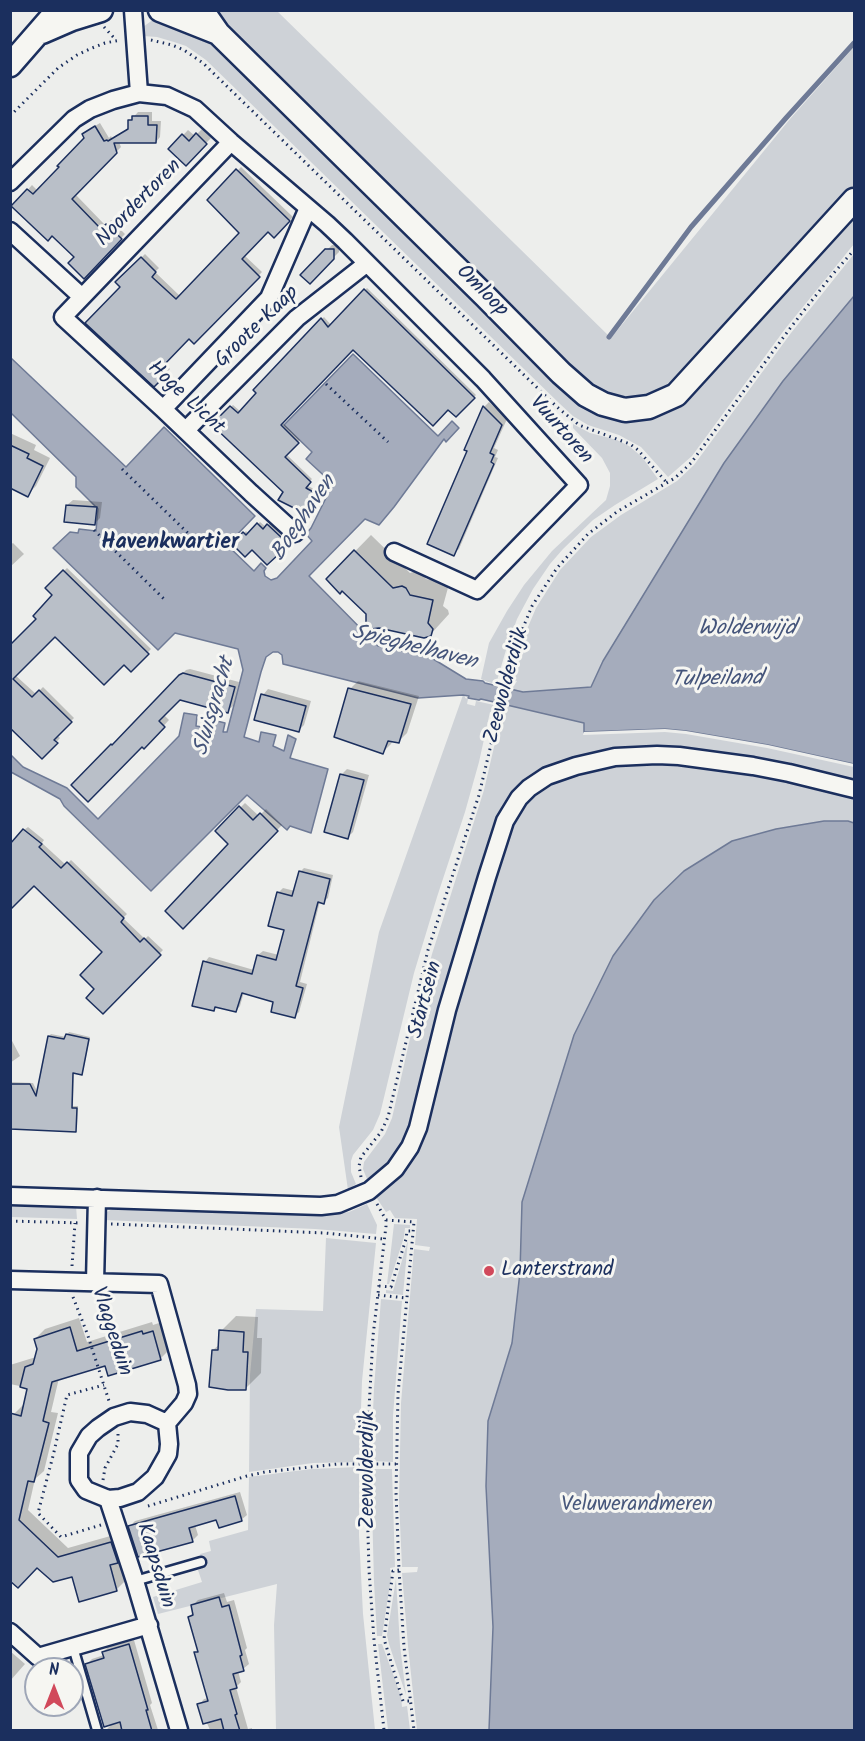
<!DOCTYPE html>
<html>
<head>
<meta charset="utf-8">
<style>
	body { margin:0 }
	#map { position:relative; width:865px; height:1741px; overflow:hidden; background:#edeeec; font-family:Kalam,sans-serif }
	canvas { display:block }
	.frame { position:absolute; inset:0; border:12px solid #1b2f5e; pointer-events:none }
	.north { position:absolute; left:24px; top:1657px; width:60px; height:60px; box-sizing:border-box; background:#f6f6f2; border:2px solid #9ea6b7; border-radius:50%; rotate:0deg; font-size:16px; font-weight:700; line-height:24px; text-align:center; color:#1b2f5e }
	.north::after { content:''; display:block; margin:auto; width:21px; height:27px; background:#d1495b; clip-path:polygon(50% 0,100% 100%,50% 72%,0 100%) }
</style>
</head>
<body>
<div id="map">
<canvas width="865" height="1741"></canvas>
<div class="frame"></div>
<div class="north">N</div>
</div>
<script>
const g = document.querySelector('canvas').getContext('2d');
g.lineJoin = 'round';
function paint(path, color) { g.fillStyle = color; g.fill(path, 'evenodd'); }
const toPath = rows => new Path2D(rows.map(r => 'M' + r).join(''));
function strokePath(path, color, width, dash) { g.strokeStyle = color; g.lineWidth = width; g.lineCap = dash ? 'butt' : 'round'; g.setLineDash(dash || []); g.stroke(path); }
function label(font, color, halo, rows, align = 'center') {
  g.font = font + ' Kalam,sans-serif'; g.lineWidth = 6; g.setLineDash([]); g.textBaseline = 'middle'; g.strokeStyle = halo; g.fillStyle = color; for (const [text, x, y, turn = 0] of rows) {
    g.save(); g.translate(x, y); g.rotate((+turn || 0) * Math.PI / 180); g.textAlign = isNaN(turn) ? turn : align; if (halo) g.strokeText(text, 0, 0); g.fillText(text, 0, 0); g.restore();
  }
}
const green = toPath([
	[208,11,277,11,611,338,790,119,854,47,854,186,672,386,658,394,629,400,596,390,581,378],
	[154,19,216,44,593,411,604,416,616,420,639,421,659,416,677,406,854,213,854,244,785,329,692,456,668,477,641,447,619,435,588,425,573,416,560,404,206,60,186,46,174,42,157,37,143,36,143,27],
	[854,254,854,1730,417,1730,408,1646,402,1573,417,1572,418,1567,402,1567,399,1501,401,1403,414,1249,429,1251,430,1247,415,1245,417,1219,395,1218,390,1210,386,1212,376,1197,396,1182,405,1173,416,1154,424,1135,442,1053,463,975,512,824,525,802,534,793,555,780,562,763,539,772,526,781,516,792,499,820,446,985,411,1128,401,1146,384,1167,367,1179,363,1169,364,1162,385,1134,392,1118,411,1034,432,954,484,790,501,717,503,717,506,705,580,722,608,654,603,661,591,687,523,692,512,689,517,681,514,680,515,670,513,669,517,653,536,608,560,570,591,537,621,515,677,481,694,465,791,333],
	[573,424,590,433,617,440,629,446,642,457,658,479,615,505,593,520,563,549,550,564,533,589,517,619,506,650,496,684,488,682,481,679,489,643,507,611,524,585,552,551,606,500,610,486,610,473,602,458,573,428],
	[463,695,465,695,465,698,468,699,467,704,475,706,476,701,494,705,492,712,490,712,479,762,465,812,437,897,414,973,380,1114,373,1130,353,1155,351,1161,351,1172,356,1184,348,1190,339,1127,379,932],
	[11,1204,76,1206,77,1219,11,1217],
	[367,1204,377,1225,376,1234,315,1229,104,1220,107,1212,114,1208,324,1215,349,1212],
	[394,1224,410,1225,410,1228,405,1228,404,1237,389,1284,387,1284],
	[326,1238,376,1243,362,1381,359,1462,313,1463,249,1472,250,1375,256,1309,323,1311],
	[408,1240,403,1295,386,1293,386,1290,393,1291],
	[381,1299,402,1301,393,1416,393,1462,371,1461,374,1388],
	[359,1467,359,1535,363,1614,375,1730,276,1730,274,1625,277,1584,158,1614,153,1597,202,1582,198,1570,204,1568,200,1554,211,1551,209,1541,248,1530,249,1477,311,1469],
	[371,1469,392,1469,395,1567,390,1568,391,1578,382,1636,377,1636,374,1582],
	[396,1579,400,1645,406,1695,389,1644,387,1635],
	[378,1644,382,1644,401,1696,402,1707,407,1706,410,1730,388,1730]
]);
const water = toPath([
	[854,296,854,764,768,745,686,731,665,729,584,732,584,723,481,699,479,700,468,698,469,696,463,695,418,698,283,664,282,655,278,652,273,652,266,657,261,672,244,737,259,742,261,732,276,735,273,746,284,751,288,735,296,739,290,758,328,769,311,833,290,826,287,830,247,795,151,891,64,806,60,799,11,772,10,754,23,767,67,788,98,819,179,736,184,713,197,715,196,726,214,729,217,721,225,723,223,732,227,732,243,670,238,649,175,633,158,650,53,548,70,532,78,533,79,529,96,531,98,509,76,487,76,477,11,413,11,358,126,467,164,427,255,516,227,545,254,571,261,563,266,568,264,571,265,576,271,580,277,578,312,541,306,534,311,528,333,484,306,459,312,452,284,425,353,354,438,436,452,421,459,428,446,442,444,439,394,507,379,525,365,519,309,576,378,646,430,657,466,679,483,681,485,683,523,692,591,687,603,661,724,463,783,381,854,296],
	[824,821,848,821,854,823,854,1730,489,1730,493,1627,486,1486,488,1421,512,1343,520,1272,522,1202,574,1035,613,956,654,900,684,871,732,841,776,829,824,821]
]);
const pier = toPath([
	[499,683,510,686,505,708,494,705],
	[665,729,686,731,768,745,854,764,854,767,767,748,686,734,665,732,583,735,584,732]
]);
const shadow = toPath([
	[138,112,152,112,152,121,161,121,160,137,156,142,119,142,121,147,75,194,106,226,111,220,125,234,84,277,76,257,52,234,13,206,32,185,38,191,85,138,84,135,88,130,100,123,109,138,111,136,112,138,129,128,130,121],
	[202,129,211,138,186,164,170,149,188,130,195,136],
	[241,167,293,217,274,236,268,230,244,255,262,272,194,342,189,337,164,363,170,369,154,385,122,287,117,282,145,254,159,268,155,272,180,296,241,233,209,200],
	[332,245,339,245,339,252,310,281,302,275],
	[367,288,476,395,456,415,448,408,353,348,282,422,300,440,286,454,312,479,306,485,318,491,308,510,285,492,215,418,219,414,224,414,233,405,241,412,258,393,255,390,324,317,332,326],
	[489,402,507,419,494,448,498,450,495,457,498,458,459,549,453,554,469,451,466,449,484,407],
	[10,433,36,445,34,450,50,458,36,486,27,495,13,487,10,490],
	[73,500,102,502,100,518,95,523,67,505],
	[260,522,266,527,270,523,284,536,274,545,280,551,267,563,252,548,234,544,246,531,249,534],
	[371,535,410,573,419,570,426,579,449,584,443,606,448,610,449,614,430,635,368,614,342,589,328,579],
	[13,543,24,554,10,567,10,545],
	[67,568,151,649,131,670,124,663,55,635,15,675,36,694,43,687,74,718,57,735,60,738,42,757,10,726,10,647,38,619,54,595,47,588],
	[190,669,239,682,233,706,227,711,179,698,164,715,169,720,144,747,118,741,186,670],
	[358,681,419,696,407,733,399,741,393,740,391,744,383,752,350,689],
	[268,689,311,701,304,725,299,730,263,695],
	[347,769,369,775,353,832,348,837,326,831,342,774],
	[245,803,259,816,266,809,282,825,183,926,231,844,217,831],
	[28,827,44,840,42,843,66,865,71,860,127,914,123,918,145,939,148,936,163,950,103,1012,96,989,104,952,24,830],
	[304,868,333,875,328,898,323,902,320,901,300,982,307,984,299,1012,295,1016,275,1001,244,992,240,1006,236,1011,217,1006,213,1009,205,962,209,957,254,970,258,955,263,951,279,955,285,929,270,925,279,892,283,888,295,891,300,872],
	[69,1032,90,1037,83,1071,81,1074,74,1072,73,1106,78,1106,77,1128,75,1130,10,1128,10,1082,33,1083,38,1093,49,1036,51,1034,66,1037],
	[10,1037,20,1056,10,1063],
	[236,1316,258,1317,257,1338,262,1338,261,1373,246,1388,213,1350,220,1344,221,1331],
	[79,1318,87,1342,152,1322,153,1325,162,1322,170,1349,160,1359,106,1364,59,1378,51,1412,58,1413,44,1471,35,1479,28,1510,68,1548,121,1533,126,1580,117,1589,73,1575,37,1567,18,1586,13,1415,23,1405,25,1405,29,1388,10,1384,10,1365,36,1357,39,1351,35,1339,45,1329],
	[240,1492,247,1515,241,1520,217,1518,195,1525,198,1535,192,1541,130,1526,135,1521],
	[224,1593,227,1602,234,1600,247,1648,245,1650,249,1664,243,1669,238,1671,241,1682,236,1687,248,1729,252,1728,252,1730,210,1730,199,1705,204,1699,209,1698,196,1653,199,1649,189,1617,194,1612,192,1606,198,1600],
	[134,1640,152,1703,150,1705,158,1730,106,1730,111,1725,126,1721,87,1664,92,1659,104,1655,103,1652,108,1647],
	[10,1651,25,1664,10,1681],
	[43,1705,57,1705,44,1709]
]);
const stream = toPath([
	[609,337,691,227,786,118,854,43]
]);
const building = toPath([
	[132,116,148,116,148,125,157,125,156,143,114,143,117,153,72,199,101,229,106,224,122,239,84,279,68,263,74,257,52,236,48,241,11,206,27,189,33,194,59,167,57,166,84,138,82,134,95,126,104,141,107,140,108,141,128,129,128,120,132,120,132,116],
	[196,133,207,144,186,166,168,149,182,134,189,141,196,133],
	[236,169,290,221,274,238,268,232,242,259,260,277,194,344,189,339,162,367,168,373,154,387,85,323,120,287,115,282,141,257,156,272,152,277,176,299,239,233,207,200,236,169],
	[325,249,334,249,334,259,310,284,300,275,325,249],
	[364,289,475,398,456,417,448,410,433,426,353,350,281,425,299,443,285,457,311,482,306,488,317,494,306,514,278,500,283,492,212,425,215,421,213,417,215,415,221,415,230,406,238,413,256,393,253,390,321,318,328,327,364,289],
	[483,406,502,425,490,453,494,455,491,462,494,464,454,556,427,544,467,451,464,450,483,406],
	[10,445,29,454,27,458,43,466,28,497,10,488,10,445],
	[66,505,97,507,95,525,64,522,66,505],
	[257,523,263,529,267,524,283,539,273,549,279,554,267,565,252,550,245,557,232,544,243,532,246,535,257,523],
	[354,550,393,588,402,586,406,588,410,595,433,600,428,623,433,629,431,636,424,638,379,628,371,629,366,623,366,614,342,591,340,594,326,579,354,550],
	[63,570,149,654,131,672,124,665,104,685,55,637,13,679,32,697,39,690,72,722,54,740,58,743,42,759,10,728,10,645,36,619,33,616,52,595,45,588,63,570],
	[183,673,235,687,228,713,180,700,159,721,165,727,144,749,142,747,88,802,71,785,111,744,112,745,179,675,183,673],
	[348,688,411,704,399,743,388,741,383,754,334,737,348,688],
	[261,694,306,706,299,732,254,720,261,694],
	[340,774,364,780,348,839,324,832,340,774],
	[239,806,253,820,260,813,278,831,183,929,165,911,228,844,215,831,239,806],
	[23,829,42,844,39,847,61,868,67,862,124,918,121,922,140,942,144,938,161,955,103,1014,86,998,94,989,80,975,102,952,34,886,10,910,10,844,23,829],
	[299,871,330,879,324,904,318,902,296,986,303,988,295,1018,271,1012,273,1002,242,993,236,1012,215,1007,214,1011,192,1006,203,961,252,974,257,955,276,960,284,930,268,926,277,892,292,896,299,871],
	[66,1034,89,1039,82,1075,73,1073,72,1108,77,1108,76,1132,10,1129,10,1084,30,1084,36,1096,48,1036,64,1039,66,1034],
	[70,1327,77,1351,142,1331,143,1334,153,1331,161,1360,108,1376,105,1366,52,1382,43,1421,49,1423,34,1482,28,1481,19,1520,58,1557,111,1542,118,1563,110,1565,117,1591,79,1602,72,1577,53,1582,37,1568,18,1588,10,1581,10,1413,21,1416,27,1389,20,1387,25,1367,33,1364,37,1349,34,1339,70,1327],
	[219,1330,244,1332,243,1352,248,1352,246,1390,228,1390,209,1387,212,1350,218,1350,219,1330],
	[235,1496,242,1521,219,1528,216,1520,189,1528,193,1542,138,1557,128,1526,235,1496],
	[219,1597,222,1607,229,1605,242,1655,240,1656,244,1671,233,1674,237,1688,230,1690,237,1714,235,1715,240,1731,224,1731,221,1719,203,1724,197,1704,208,1701,194,1652,198,1652,188,1617,193,1615,191,1605,219,1597],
	[129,1644,148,1710,146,1710,152,1731,122,1731,120,1722,104,1727,85,1664,104,1658,102,1652,129,1644]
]);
const path = toPath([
	[104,27,116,40],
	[151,40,172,45,184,50,203,63,557,407,579,425,630,444,638,450,667,483],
	[10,116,58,68,77,55,92,48,105,43,121,40],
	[326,384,388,442],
	[122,469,194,539],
	[94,530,165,600],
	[361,1177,359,1166,361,1157,381,1132,388,1117,428,950,479,795,513,652,532,606,557,568,588,534,618,511,675,478,691,463,791,327,832,275,854,250],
	[377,1204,386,1220,386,1226,373,1336,366,1464,369,1570,374,1640,384,1730],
	[386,1220,414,1222,398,1394,396,1492,399,1570,404,1647,414,1730],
	[10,1221,81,1223],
	[111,1224,325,1233,384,1239],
	[72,1266,75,1223],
	[379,1286,391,1287,406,1239,407,1231,413,1231],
	[378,1295,406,1298],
	[73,1297,87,1333,109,1401],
	[103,1480,105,1468,118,1444,118,1433],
	[148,1506,247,1476,265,1472,338,1464,396,1464],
	[101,1525,61,1537,38,1513,53,1456,67,1395,104,1385],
	[399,1570,393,1571,384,1639,403,1701,409,1701]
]);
const service = toPath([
	[135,1581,201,1562],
	[73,1647,97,1730]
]);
const minor = toPath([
	[133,10,139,93],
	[231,142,63,317,163,409,251,493,295,533],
	[10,182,74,119,90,109,113,100,139,93,167,96,195,109,231,142,327,224,345,241,483,379,579,485,477,590,394,552],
	[10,231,82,297],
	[163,409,269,298,308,208],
	[186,430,297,318,366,264],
	[10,1196,321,1206,338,1204,369,1191,395,1169,410,1147,418,1128,447,1010,487,877,505,821,519,798,529,788,547,776,576,766,615,757,657,755,679,756,753,766,789,773,854,789],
	[10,1280,159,1284,187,1385,188,1394,184,1403,167,1423,169,1444,168,1454,155,1477,138,1492,120,1498,108,1499,86,1490,79,1480,79,1453,89,1436,98,1428,114,1417,130,1412,147,1414,167,1423],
	[95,1282,97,1198],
	[108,1499,135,1581,179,1730],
	[10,1632,38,1657,149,1625]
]);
const secondary = toPath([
	[160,10,218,33],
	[202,10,218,33,485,296,561,373,586,395,603,404,625,410,649,407,676,395,854,200],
	[42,32,72,19,101,10],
	[10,65,58,10]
]);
const markers = [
	[489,1271,6,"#d1495b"]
];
const streetNames = [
	["Noordertoren",140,204,-46],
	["Omloop",481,292,45],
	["Groote Kaap",258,328,-44],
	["Hoge Licht",185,399,43],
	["Vuurtoren",560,431,48],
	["Zeewolderdijk",508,686,-75],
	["Startsein",427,1000,-75],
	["Vlaggeduin",110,1332,72],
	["Zeewolderdijk",369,1470,-90],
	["Kaapsduin",154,1566,73]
];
const poiNames = [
	["Lanterstrand",501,1271]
];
const parkNames = [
	["Veluwerandmeren",637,1506]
];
const waterNames = [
	["Boeghaven",305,519,-56],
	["Wolderwijd",747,630],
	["Spieghelhaven",414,649,14],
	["Tulpeiland",717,681,-1],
	["Sluisgracht",216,707,-74]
];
const neighbourhoodNames = [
	["Havenkwartier",170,544]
];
paint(green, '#ced2d7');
paint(water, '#a5acbc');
strokePath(water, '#6e7a96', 1.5);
paint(pier, '#edeeec');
paint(shadow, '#0003');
strokePath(stream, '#6e7a96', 5);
paint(building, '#b9bfc8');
strokePath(building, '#1b2f5e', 1.5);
strokePath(service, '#1b2f5e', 13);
strokePath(minor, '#1b2f5e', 21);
strokePath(secondary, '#1b2f5e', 27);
strokePath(path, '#1b2f5e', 3, [1.5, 4.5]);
strokePath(service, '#f6f6f2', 8);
strokePath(minor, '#f6f6f2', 16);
strokePath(secondary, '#f6f6f2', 22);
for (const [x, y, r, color] of markers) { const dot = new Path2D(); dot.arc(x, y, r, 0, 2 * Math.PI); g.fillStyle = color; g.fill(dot); strokePath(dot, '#f6f6f2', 2); }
label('21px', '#1b2f5e', '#f6f6f2', streetNames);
label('21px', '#1b2f5e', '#f6f6f2', poiNames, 'left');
label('21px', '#48587c', '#f6f6f2', parkNames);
label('italic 22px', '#44547a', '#f6f6f2', waterNames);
label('bold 22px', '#1b2f5e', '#f6f6f2', neighbourhoodNames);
</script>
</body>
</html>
